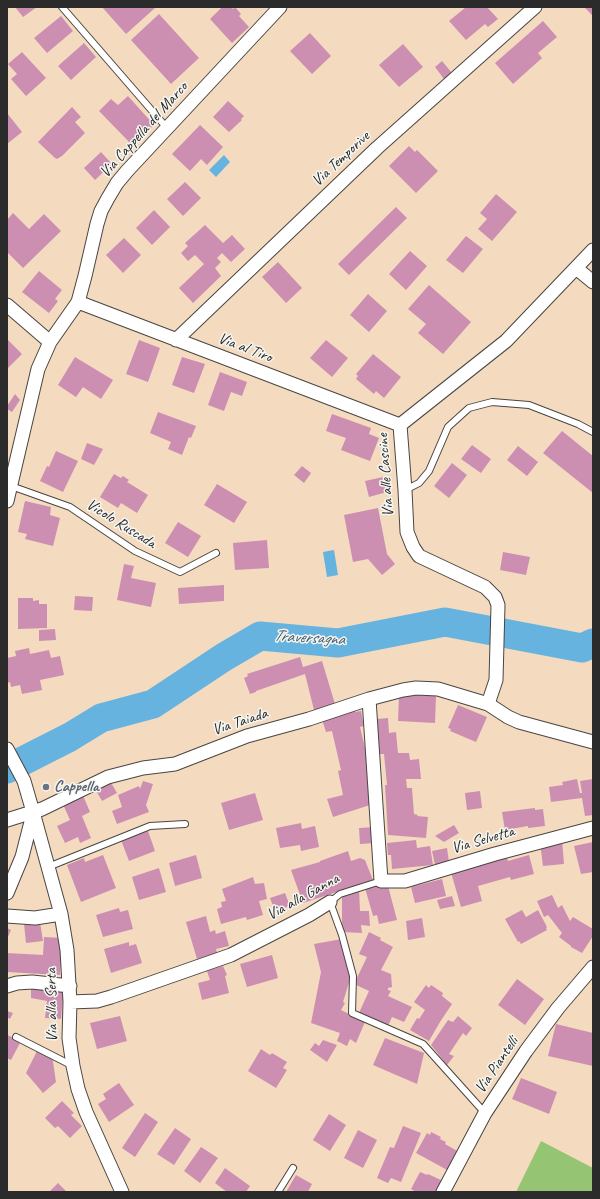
<!DOCTYPE html>
<html>
<head>
<meta charset="utf-8">
<style>
	body { margin:0 }
	#map { position:relative; width:600px; height:1199px; overflow:hidden; background:#f4dbbf; font-family:Caveat,sans-serif }
	canvas { display:block }
	.frame { position:absolute; inset:0; border:8px solid #2b2b2b; pointer-events:none }
</style>
</head>
<body>
<div id="map">
<canvas width="600" height="1199"></canvas>
<div class="frame"></div>
</div>
<script>
const g = document.querySelector('canvas').getContext('2d');
g.lineJoin = 'round';
function paint(path, color) { g.fillStyle = color; g.fill(path, 'evenodd'); }
const toPath = rows => new Path2D(rows.map(r => 'M' + r).join(''));
function strokePath(path, color, width, dash) { g.strokeStyle = color; g.lineWidth = width; g.lineCap = dash ? 'butt' : 'round'; g.setLineDash(dash || []); g.stroke(path); }
function label(font, color, halo, rows, align = 'center') {
  g.font = font + ' Caveat,sans-serif'; g.lineWidth = 3; g.setLineDash([]); g.textBaseline = 'middle'; g.strokeStyle = halo; g.fillStyle = color; for (const [text, x, y, turn = 0] of rows) {
    g.save(); g.translate(x, y); g.rotate((+turn || 0) * Math.PI / 180); g.textAlign = isNaN(turn) ? turn : align; if (halo) g.strokeText(text, 0, 0); g.fillText(text, 0, 0); g.restore();
  }
}
const green = toPath([
	[541,1141,593,1168,593,1192,516,1192]
]);
const water = toPath([
	[224,155,230,162,216,177,209,170],
	[334,550,338,575,327,577,323,552]
]);
const river = toPath([
	[7,769,70,737,101,718,153,704,224,657,260,636,338,643,445,622,582,648,593,643]
]);
const building = toPath([
	[15,7,37,7,23,17],
	[102,7,154,7,155,8,126,34],
	[222,7,231,7,233,9,235,7,241,14,239,16,249,27,232,43,210,19],
	[466,7,479,7,480,8,487,7,498,19,488,27,485,24,466,40,449,21],
	[584,7,593,7,593,16],
	[159,14,199,58,171,84,131,40],
	[61,16,73,31,47,53,34,38],
	[543,21,557,37,538,53,542,58,513,84,495,63],
	[310,33,331,56,312,74,290,51],
	[84,43,96,57,71,80,58,66],
	[403,44,423,67,399,87,379,65],
	[22,52,46,78,26,96,11,79,17,74,8,64],
	[442,61,452,73,444,79,435,67],
	[128,96,154,125,132,145,99,111,111,99,118,105],
	[228,101,244,116,241,119,242,120,229,132,213,117],
	[72,107,81,117,75,122,85,133,62,156,57,159,55,158,38,142],
	[7,113,22,132,7,144],
	[200,125,223,147,207,165,201,159,190,171,172,154],
	[409,146,415,152,417,150,438,171,416,193,389,166],
	[101,152,112,164,95,180,84,168],
	[185,182,201,198,183,216,167,199],
	[496,194,517,212,492,241,478,229,487,219,480,213],
	[396,207,407,218,349,275,338,264],
	[154,210,170,227,152,245,136,228],
	[13,213,29,229,44,214,61,231,23,268,7,252,7,220],
	[205,225,223,243,232,235,245,249,231,262,222,253,217,258,221,262,215,268,221,276,193,303,179,288,204,264,195,255,188,261,181,253,188,246,185,243],
	[466,236,483,249,463,273,446,260],
	[124,238,141,255,123,273,106,255],
	[410,251,427,266,406,290,389,274],
	[278,262,302,288,286,303,262,277],
	[39,271,62,290,55,299,58,301,49,313,22,292],
	[429,285,471,322,443,354,418,333,426,324,408,309],
	[368,294,387,311,369,332,350,315],
	[7,339,22,354,7,369],
	[139,340,160,348,148,382,126,374],
	[326,340,348,358,332,377,310,358],
	[373,354,401,377,384,398,376,391,374,394,356,379,358,376,356,374],
	[75,357,113,380,101,399,83,387,76,397,58,385],
	[182,357,205,364,194,393,172,385],
	[220,372,247,382,242,396,231,392,224,411,208,405],
	[15,394,20,400,12,412,7,409,7,406],
	[158,412,196,426,191,438,189,437,182,455,168,449,171,442,150,433],
	[332,414,371,428,369,434,379,438,370,461,341,450,346,438,326,431],
	[562,431,593,456,593,493,543,453],
	[87,443,103,449,94,465,81,459],
	[472,445,491,459,481,473,461,459],
	[518,446,538,462,527,476,507,460],
	[56,451,78,461,63,492,40,481,47,466,49,467],
	[452,463,467,475,449,498,434,486],
	[302,466,311,473,304,483,294,475],
	[114,474,121,478,123,476,129,480,127,482,148,495,137,513,121,503,118,508,100,497],
	[383,477,387,492,369,497,365,481],
	[217,484,247,502,234,523,204,505],
	[25,501,51,507,50,515,60,518,53,546,25,539,27,534,18,532],
	[378,508,387,554,395,564,382,575,368,559,353,562,344,515],
	[178,522,201,536,188,557,165,543],
	[267,540,269,568,235,570,233,543],
	[503,552,530,557,526,575,500,570],
	[124,564,134,566,131,578,156,583,151,607,117,600],
	[224,585,224,601,179,604,178,588],
	[75,596,93,597,92,611,74,610],
	[18,598,33,598,33,601,39,600,39,604,47,604,47,628,18,629],
	[55,629,56,640,39,641,39,630],
	[29,648,30,654,49,650,51,658,60,656,64,675,40,680,42,690,22,694,20,685,11,687,10,682,7,683,7,658,16,656,15,651],
	[300,657,303,667,322,661,335,704,314,710,305,674,256,691,256,692,250,694,244,678,248,676,247,674],
	[399,694,436,696,435,723,398,721],
	[458,705,487,717,476,742,450,731,451,729,448,728],
	[354,708,355,712,361,711,364,726,360,727,370,769,372,787,368,788,373,804,333,817,327,799,343,795,338,771,341,770,332,731,326,732,321,716],
	[388,718,389,733,396,732,398,753,409,753,410,760,419,759,421,779,406,779,407,788,412,788,414,814,418,815,417,816,428,817,426,838,388,835,385,785,387,785,384,754,378,754,375,733,378,733,377,719],
	[109,779,117,793,102,801,94,787],
	[577,779,580,793,582,793,580,781,593,779,593,815,585,816,582,798,551,802,549,787,563,785,562,782],
	[143,781,153,784,146,805,149,812,117,824,112,811,122,807,118,795,139,786,140,789],
	[480,791,482,808,467,810,465,793],
	[82,793,90,812,82,816,91,838,80,843,78,837,65,843,57,826,70,820,62,802],
	[255,793,263,820,229,830,221,803],
	[535,808,535,810,543,809,545,826,528,828,528,826,505,830,502,812],
	[301,823,302,829,315,826,319,847,301,851,300,845,280,848,276,828],
	[454,825,459,833,444,842,435,836],
	[375,827,376,843,360,844,359,828],
	[148,831,155,851,129,861,121,840],
	[416,840,417,848,430,846,433,865,392,869,391,855,388,855,387,843],
	[562,840,564,864,543,866,540,843],
	[593,842,593,872,581,874,574,846],
	[447,848,449,862,435,865,432,851],
	[348,851,351,861,360,858,365,860,373,880,303,903,291,870,320,862,320,861],
	[506,854,508,861,529,855,534,874,511,880,510,877,478,886,482,901,461,907,450,869],
	[103,855,116,888,81,902,67,865,84,858,85,862],
	[196,855,202,878,175,886,169,863],
	[159,868,166,892,139,900,132,877],
	[253,877,255,884,264,883,267,899,259,901,263,915,247,920,246,917,221,924,217,909,222,907,221,902,226,901,222,889],
	[442,879,446,896,415,903,411,887],
	[387,882,397,920,379,924,377,915,373,916,365,888],
	[359,888,360,911,369,911,370,926,361,925,362,933,342,932,342,894],
	[285,893,290,906,275,911,270,898],
	[552,895,558,908,562,905,570,921,573,917,593,929,593,936,582,953,571,947,571,946,559,937,562,933,548,915,544,917,537,901],
	[452,896,455,906,440,909,437,900],
	[119,908,120,912,128,910,133,929,103,937,96,915],
	[522,910,526,917,538,910,547,927,546,928,547,930,521,944,519,941,518,942,505,919],
	[206,916,210,932,215,930,216,934,225,931,229,946,216,949,217,953,197,959,186,922],
	[422,918,425,937,408,940,406,921],
	[40,922,43,941,26,943,24,924],
	[7,928,11,930,7,939],
	[369,932,381,938,380,940,393,947,381,970,391,974,392,987,388,988,388,990,391,991,388,996,412,1007,404,1022,392,1017,388,1026,358,1015,369,991,354,984,367,957,359,954],
	[44,937,62,938,60,975,7,972,7,953,43,955],
	[342,939,351,976,343,1002,345,1003,341,1010,365,1022,356,1043,350,1039,347,1046,337,1041,340,1033,311,1023,321,972,314,944],
	[129,942,129,946,136,944,142,963,111,973,104,949],
	[272,955,278,978,247,987,240,964],
	[223,966,227,975,225,976,229,993,202,1000,198,983,210,980,207,971],
	[517,979,544,999,525,1025,498,1005],
	[31,983,61,988,63,994,61,1019,45,1018,47,1001,31,998],
	[426,985,429,988,431,985,443,993,442,996,452,1004,440,1022,429,1041,410,1030,417,1018,419,1019,425,1010,414,1002],
	[7,1011,13,1013,10,1019,7,1017],
	[120,1016,127,1041,97,1049,90,1023],
	[458,1016,472,1028,466,1036,463,1033,449,1054,454,1056,447,1065,431,1045,448,1020,453,1022],
	[556,1024,593,1033,593,1066,548,1056],
	[7,1035,21,1041,11,1060,7,1058],
	[385,1038,424,1053,417,1084,373,1065],
	[323,1040,337,1045,327,1062,310,1050,315,1043,319,1046],
	[38,1049,52,1055,56,1082,43,1093,26,1073],
	[261,1049,270,1055,272,1053,287,1062,283,1068,287,1070,276,1088,248,1071],
	[521,1078,557,1092,549,1114,512,1099],
	[119,1083,134,1105,109,1122,98,1104,106,1099,103,1094],
	[62,1101,74,1113,71,1115,82,1126,70,1138,58,1126,55,1128,45,1118],
	[145,1113,158,1122,135,1157,122,1148],
	[329,1114,346,1125,330,1151,313,1140],
	[403,1126,421,1133,401,1182,391,1178,388,1183,377,1178,390,1147,394,1148],
	[175,1128,191,1139,174,1165,157,1154],
	[358,1130,377,1140,363,1168,344,1158],
	[431,1132,441,1137,440,1139,446,1142,445,1144,459,1152,449,1171,416,1153,427,1133,430,1135],
	[201,1147,218,1158,200,1183,184,1171],
	[225,1168,250,1186,246,1192,227,1192,215,1183],
	[420,1172,427,1175,428,1174,443,1181,437,1192,416,1192,411,1189],
	[296,1175,312,1184,308,1192,286,1192],
	[58,1183,67,1192,49,1192]
]);
const lane = toPath([
	[62,7,167,128],
	[11,486,70,507,135,551,180,572,216,553],
	[405,490,419,483,429,471,448,427,469,408,492,402,529,405,578,424,593,432],
	[48,867,150,826,185,824],
	[381,881,340,894,330,902,342,935,353,976,352,1013,423,1044,485,1113],
	[16,1037,73,1066],
	[278,1192,293,1168]
]);
const street = toPath([
	[576,268,593,282],
	[78,302,400,425],
	[7,305,50,342],
	[176,340,377,148,535,7],
	[400,425,506,341,593,250],
	[7,501,38,369,50,342,78,302,85,276,97,224,101,211,108,198,117,183,127,171,280,7],
	[369,699,381,881,405,881,495,854,593,828],
	[488,704,508,717,519,722,593,742],
	[7,749,24,781,33,812,61,914,67,950,70,1002,69,1038,73,1066,78,1089,86,1112,122,1192],
	[7,820,42,809,108,777,143,768,175,764,247,736,309,719,369,699,403,690,416,688,438,689,488,704,496,680,498,605,495,597,485,587,419,556,413,547,407,532,405,490,400,425],
	[7,893,22,857,33,814],
	[7,916,35,918,61,914],
	[7,986,17,983,32,982,70,986],
	[70,1002,97,1001,111,997,231,955,309,915,330,902],
	[443,1192,485,1113,526,1051,558,1008,593,967]
]);
const markers = [
	[46,787,4,"#6b7280"]
];
const streetNames = [
	["Via Cappella del Marco",144,130,-48],
	["Via Temporive",341,159,-43],
	["Via al Tiro",245,348,21],
	["Via alle Cascine",386,475,-94],
	["Vicolo Ruscada",121,524,32],
	["Via Taiada",240,722,-18],
	["Via Selvetta",483,840,-16],
	["Via alla Ganna",303,897,-29],
	["Via alla Serta",52,1005,-91],
	["Via Piantelli",497,1065,-56]
];
const worshipNames = [
	["Cappella",54,787]
];
const waterNames = [
	["Traversagna",309,638,3]
];
paint(green, '#95c473');
paint(water, '#66b3e0');
strokePath(river, '#66b3e0', 29);
paint(building, '#cc8fb2');
strokePath(lane, '#494541', 8);
strokePath(street, '#494541', 15);
strokePath(lane, '#fff', 6);
strokePath(street, '#fff', 13);
for (const [x, y, r, color] of markers) { const dot = new Path2D(); dot.arc(x, y, r, 0, 2 * Math.PI); g.fillStyle = color; g.fill(dot); strokePath(dot, '#f6f6f2', 1.5); }
label('16px', '#2b2b2b', '#f6f6f2', streetNames);
label('bold 16px', '#5b616d', '#f6f6f2', worshipNames, 'left');
label('italic 17px', '#405b6a', '#f6f6f2', waterNames);
</script>
</body>
</html>
